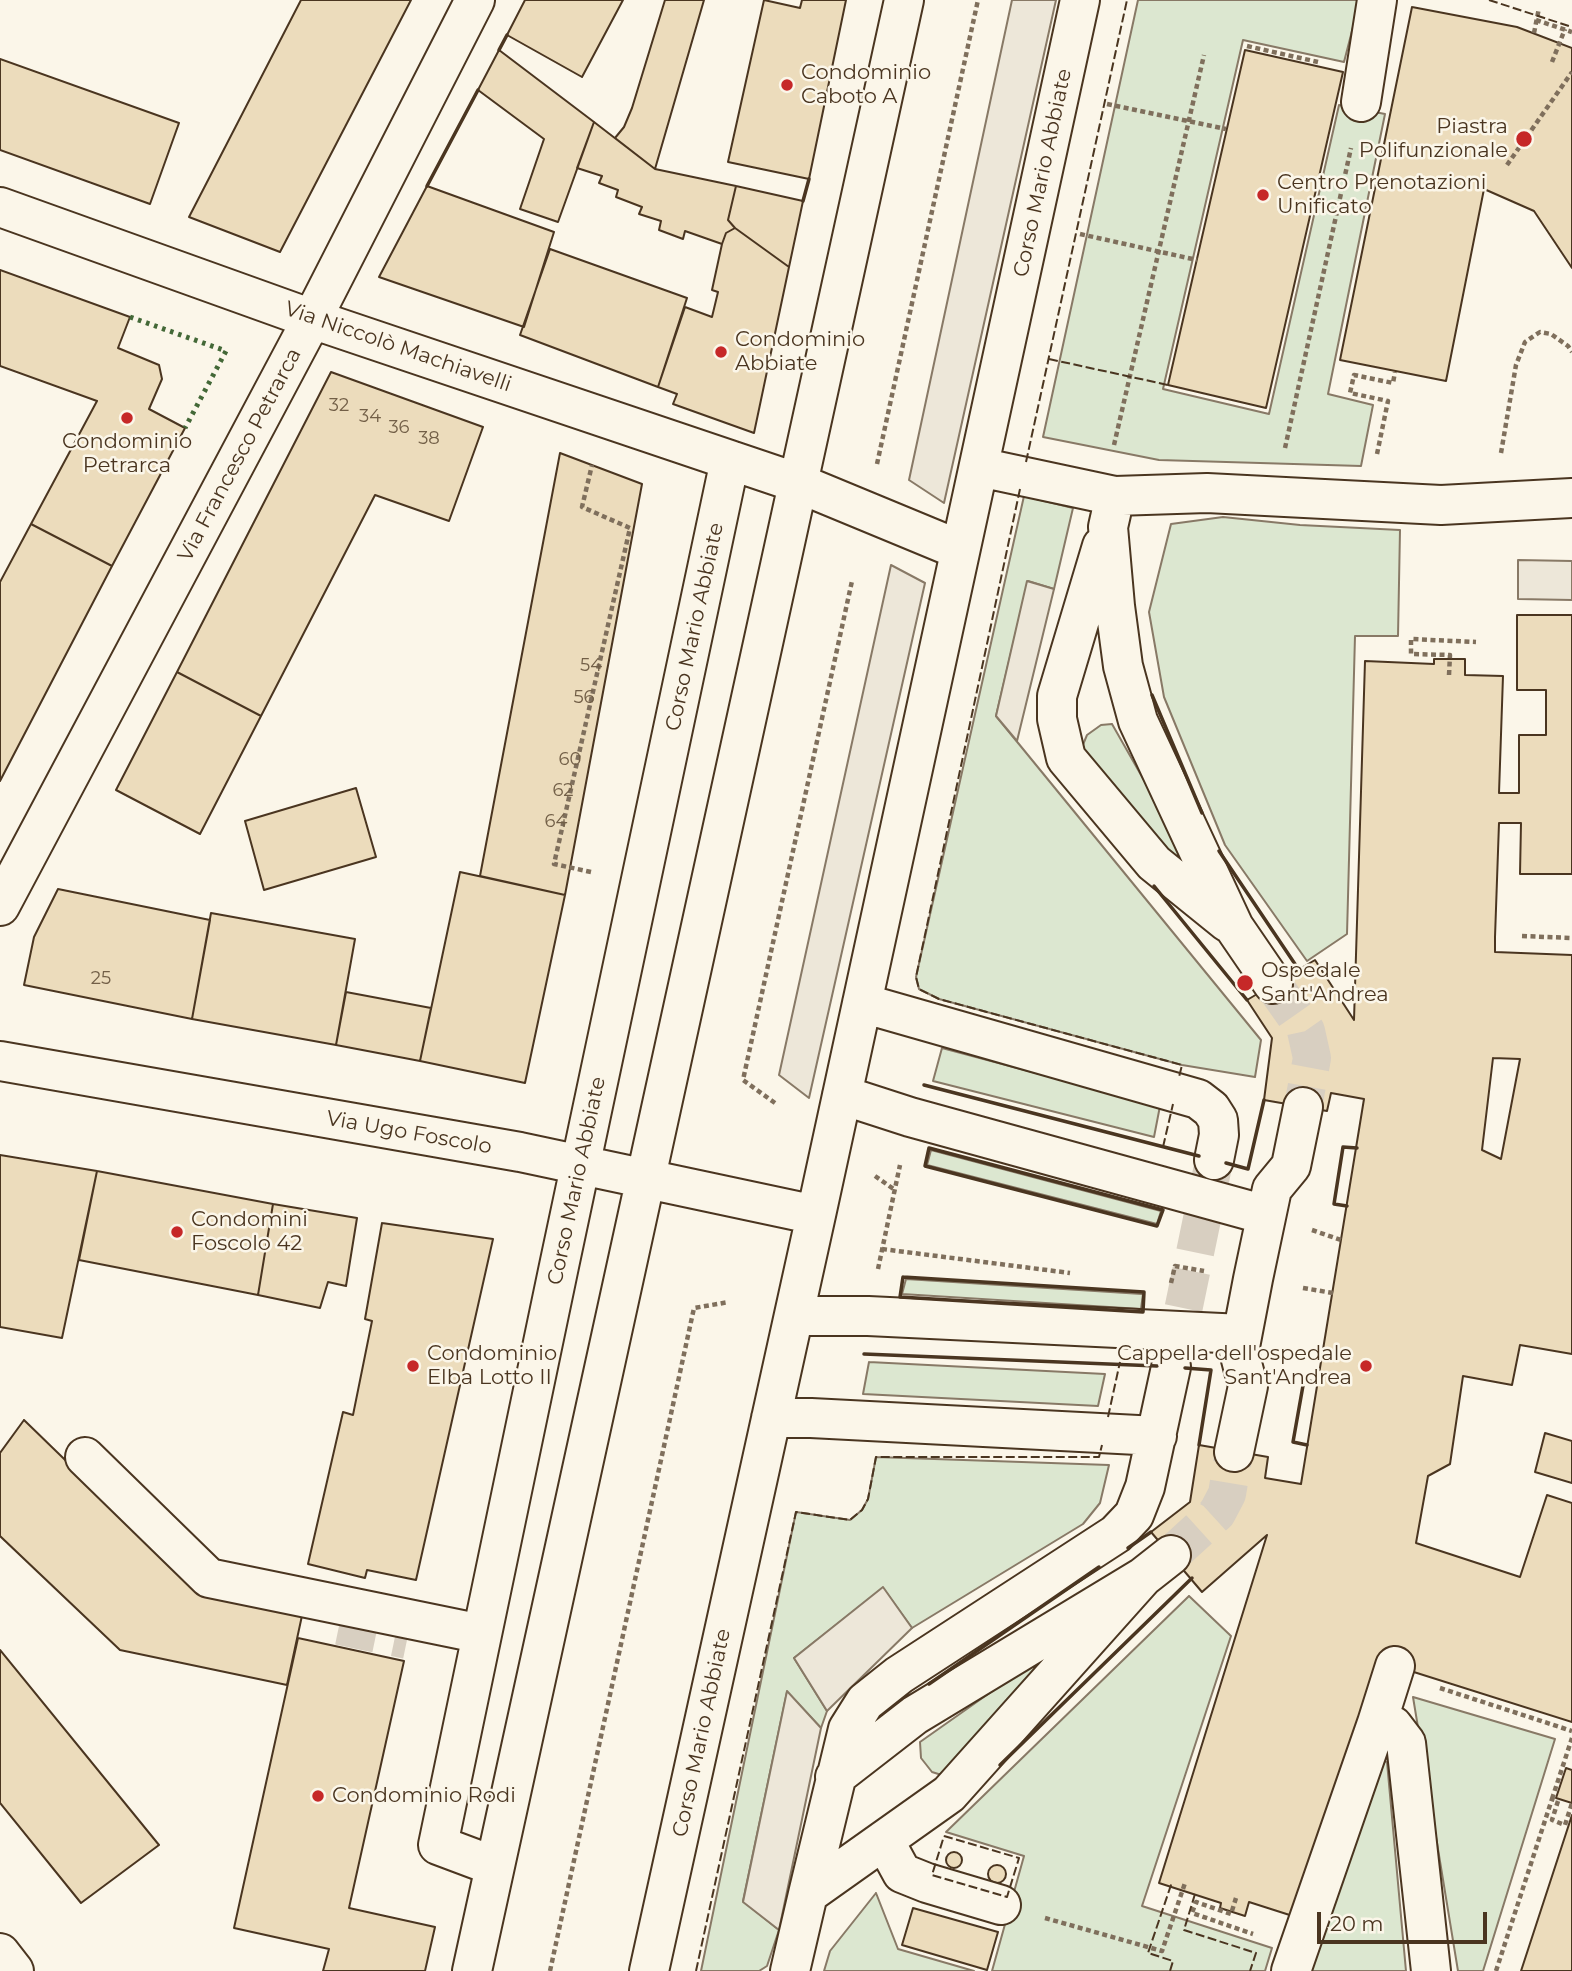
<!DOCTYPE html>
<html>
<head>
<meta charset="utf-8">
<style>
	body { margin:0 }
	#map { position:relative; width:1572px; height:1971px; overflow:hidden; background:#fbf6e9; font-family:Montserrat,sans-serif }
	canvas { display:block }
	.scale { position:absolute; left:1317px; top:1912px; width:170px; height:32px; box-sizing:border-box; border:4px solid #4a3520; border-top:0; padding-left:9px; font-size:21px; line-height:24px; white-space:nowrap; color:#4a3520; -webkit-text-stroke:5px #fbf6e9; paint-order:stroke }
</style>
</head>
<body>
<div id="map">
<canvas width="1572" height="1971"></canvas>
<div class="scale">20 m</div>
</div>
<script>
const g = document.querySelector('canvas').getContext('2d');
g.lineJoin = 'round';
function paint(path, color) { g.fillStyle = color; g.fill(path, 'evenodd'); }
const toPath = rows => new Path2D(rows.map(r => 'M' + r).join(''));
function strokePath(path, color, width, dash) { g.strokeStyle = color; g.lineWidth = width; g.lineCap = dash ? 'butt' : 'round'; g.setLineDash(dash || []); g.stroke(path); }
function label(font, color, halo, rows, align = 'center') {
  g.font = font + ' Montserrat,sans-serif'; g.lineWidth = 5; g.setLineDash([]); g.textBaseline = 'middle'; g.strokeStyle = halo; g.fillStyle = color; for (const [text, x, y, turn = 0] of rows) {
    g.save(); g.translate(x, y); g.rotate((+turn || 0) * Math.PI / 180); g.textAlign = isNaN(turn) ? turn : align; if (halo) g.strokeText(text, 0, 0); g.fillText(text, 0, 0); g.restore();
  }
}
const green = toPath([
	[1138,0,1360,0,1344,62,1243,40,1163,389,1269,414,1339,105,1385,114,1328,394,1373,405,1361,466,1159,460,1043,437,1138,0],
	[1024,496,1073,508,1054,589,1028,581,996,716,1261,1040,1255,1077,1182,1065,939,999,919,989,916,977,1024,496],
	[1223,517,1300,525,1400,530,1398,636,1355,636,1347,934,1307,961,1225,845,1164,697,1149,612,1171,524,1223,517],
	[1112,724,1190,861,1180,869,1082,747,1087,735,1101,725,1112,724],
	[942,1048,1160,1106,1154,1137,933,1081,942,1048],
	[931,1150,1161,1211,1157,1224,927,1165,931,1150],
	[906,1279,1142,1294,1143,1294,1141,1309,902,1294,906,1279],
	[869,1362,1105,1374,1098,1406,863,1394,869,1362],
	[876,1457,1109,1465,1100,1503,1083,1524,912,1628,883,1588,794,1658,827,1711,821,1728,787,1692,743,1901,779,1930,767,1966,759,1971,701,1971,796,1512,850,1520,862,1510,868,1499,876,1457],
	[1189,1596,1231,1636,1142,1906,1272,1948,1265,1971,992,1971,1024,1856,946,1832,1189,1596],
	[1059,1644,948,1777,932,1772,921,1758,920,1742,1059,1644],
	[1413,1697,1555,1739,1483,1971,1458,1971,1413,1697],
	[1376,1759,1387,1762,1406,1971,1304,1971,1376,1759],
	[876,1893,898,1949,974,1971,824,1971,830,1951,876,1893]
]);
const parking = toPath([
	[1012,0,1056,0,944,503,909,480,1012,0],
	[1518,560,1572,561,1572,600,1518,599,1518,560],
	[891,565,925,583,809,1098,779,1075,891,565],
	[1027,581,1054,589,1017,741,996,716,1027,581],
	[883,1587,912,1628,827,1711,794,1658,883,1587],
	[787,1691,821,1728,779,1930,743,1902,787,1691]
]);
const building = toPath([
	[301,0,411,0,280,252,189,217,301,0],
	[525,0,623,0,582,77,507,35,525,0],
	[665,0,704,0,655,169,615,138,624,127,632,108,665,0],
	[764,0,800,8,802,0,846,0,809,179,728,162,764,0],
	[1412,7,1517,27,1572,48,1572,268,1534,211,1484,189,1446,381,1340,360,1412,7],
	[499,50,594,122,558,222,520,209,544,139,478,90,499,50],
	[1245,50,1343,72,1266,408,1168,385,1245,50],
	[0,59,179,123,150,204,0,150,0,59],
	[594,122,655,169,736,186,728,220,735,228,726,233,722,244,685,231,683,239,659,230,661,221,639,214,642,207,616,197,618,190,599,183,602,176,577,168,594,122],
	[427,186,554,232,524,327,379,277,427,186],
	[736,186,803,201,789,267,735,228,728,220,736,186],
	[735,228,789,267,754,433,673,404,677,394,658,387,685,307,712,317,718,292,712,290,722,244,726,233,735,228],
	[550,249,687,298,658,387,520,335,550,249],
	[0,270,130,317,118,348,159,365,162,379,149,409,185,428,112,566,31,524,97,401,0,366,0,270],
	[331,372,483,427,449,521,375,495,261,716,177,672,331,372],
	[560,453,642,484,565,895,480,876,560,453],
	[31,524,112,566,0,781,0,582,31,524],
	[1517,615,1572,615,1572,874,1520,874,1521,823,1499,823,1495,937,1495,952,1572,955,1572,1354,1520,1345,1512,1385,1463,1376,1450,1464,1428,1476,1416,1543,1520,1577,1547,1495,1572,1503,1572,1722,1379,1661,1299,1918,1249,1902,1245,1916,1220,1908,1221,1903,1159,1883,1267,1535,1202,1592,1151,1532,1190,1502,1199,1445,1268,1457,1265,1478,1301,1484,1364,1099,1331,1093,1327,1111,1264,1100,1272,1038,1247,1000,1315,960,1354,1020,1365,661,1434,664,1434,659,1465,659,1465,675,1503,676,1499,793,1519,793,1519,735,1546,735,1546,690,1517,690,1517,615],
	[1493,1058,1520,1059,1501,1159,1482,1150,1493,1058],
	[177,672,261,716,200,834,116,790,177,672],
	[356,788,376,857,264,890,245,821,356,788],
	[460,872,565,895,525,1083,420,1061,460,872],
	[58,889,210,920,192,1019,24,985,34,937,58,889],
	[211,913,355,939,336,1045,192,1019,211,913],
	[346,992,431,1008,420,1061,336,1045,346,992],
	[0,1155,97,1171,62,1338,0,1327,0,1155],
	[97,1171,273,1204,258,1295,79,1260,97,1171],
	[273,1204,357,1218,346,1286,328,1282,320,1308,258,1295,273,1204],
	[382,1223,493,1239,416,1580,367,1570,365,1578,308,1564,343,1412,353,1415,372,1321,365,1319,382,1223],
	[24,1420,197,1588,303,1611,287,1685,120,1650,0,1536,0,1453,24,1420],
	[1545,1433,1572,1441,1572,1483,1535,1472,1545,1433],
	[298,1638,404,1661,349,1908,435,1927,425,1971,323,1971,329,1949,234,1928,298,1638],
	[0,1650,159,1845,81,1903,0,1803,0,1650],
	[1566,1768,1572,1770,1572,1803,1556,1798,1566,1768],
	[1572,1815,1572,1971,1521,1971,1572,1815],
	'946 1860a8 8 0 1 1 16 0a8 8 0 1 1-16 0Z',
	'988 1874a9 9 0 1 1 18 0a9 9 0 1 1-18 0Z',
	[913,1908,998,1932,987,1970,902,1945,913,1908]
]);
const minorTunnel = toPath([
	[1273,984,1306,1031,1312,1058,1303,1107],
	[1172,1364,1213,1166],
	[1171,1555,1217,1513,1227,1494,1234,1452],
	[339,1626,407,1640]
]);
const path = toPath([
	[1536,20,1572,32],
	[1534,33,1539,8],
	[1247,46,1318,62],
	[1552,62,1565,29],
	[1107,104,1226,129],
	[1507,165,1572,72],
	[1080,234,1197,260],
	[1114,445,1204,55],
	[1285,448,1351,148],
	[1501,453,1516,365,1525,342,1540,332,1551,334,1568,346,1572,352],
	[1377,454,1388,401,1350,393,1354,375,1393,383,1395,372],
	[877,464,978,0],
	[1449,675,1450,655,1411,654,1411,639,1476,642],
	[591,872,554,864,630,528,582,507,592,465],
	[1522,936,1572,938],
	[775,1103,743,1080,852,581],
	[875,1176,895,1190],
	[1312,1230,1341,1240],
	[882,1249,1070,1273],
	[878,1269,900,1165],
	[1171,1283,1175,1266,1204,1271],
	[1303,1288,1333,1293],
	[1440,1688,1572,1731],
	[1552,1799,1572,1738],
	[1558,1801,1552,1820,1565,1825,1572,1803],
	[1236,1898,1231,1914,1196,1902,1192,1913,1253,1934],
	[1045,1918,1162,1951,1185,1883],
	[550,1971,694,1308,729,1302],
	[1496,1971,1552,1799,1558,1801]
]);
const minor = toPath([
	[1361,102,1377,0],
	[0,207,312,319,798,483,960,550],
	[979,467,1115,496,1108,527,1115,606,1123,666,1138,721,1234,927,1273,984],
	[1115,496,1207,493,1441,505,1572,498],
	[1102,546,1057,696,1057,719,1066,758,1154,863,1227,922],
	[0,906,312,319,475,0],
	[862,1003,1198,1099,1211,1109,1218,1120,1219,1135,1214,1160],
	[0,1061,520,1152,816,1215],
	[842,1095,910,1117,1266,1215],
	[794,1316,868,1316,1242,1334],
	[771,1418,811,1418,1157,1436],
	[1234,1452,1248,1386,1239,1352,1253,1279,1272,1189,1291,1166,1303,1107],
	[85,1457,209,1578,482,1634],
	[1377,1723,1395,1666],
	[835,1777,915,1715,1143,1577,1171,1555],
	[884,1840,902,1873,927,1883,1001,1905],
	[494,1866,438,1845,559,1266,730,460],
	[808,1894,848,1729,865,1702,899,1675,1116,1534,1134,1515,1145,1487,1171,1367],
	[472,1971,904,0],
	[649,1971,816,1215,1080,0],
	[790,1971,808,1894,949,1794,1143,1577],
	[1291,1971,1377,1723,1393,1726,1406,1743,1431,1971]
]);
const major = toPath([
	[0,1953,14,1971]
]);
const hedge = toPath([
	[130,317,226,351,185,428]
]);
const fence = toPath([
	[1489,0,1572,27],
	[1049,359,1168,385],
	[1026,462,1127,0],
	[1020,489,916,977,919,989,939,999,1182,1065,1179,1077],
	[1163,1147,1173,1104],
	[1108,1417,1120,1362],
	[944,1836,1019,1858,1007,1897,932,1875,944,1836],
	[1195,1894,1184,1930,1256,1953,1250,1971],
	[696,1971,796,1512,850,1520,862,1510,868,1499,876,1457,1099,1457,1102,1445],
	[1170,1971,1173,1961,1148,1953,1172,1882]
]);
const wall = toPath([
	[499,50,507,35],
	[427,186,478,90],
	[803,201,809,179],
	[1152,695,1202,813],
	[1219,851,1299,970],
	[1154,886,1247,1000],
	[924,1085,1199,1156],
	[929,1148,1163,1210,1157,1226,925,1166,929,1148],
	[1226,1163,1248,1169,1264,1100],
	[1347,1206,1334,1204,1343,1147,1357,1148],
	[903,1277,1144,1292,1143,1312,900,1297,903,1277],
	[864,1354,1157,1366],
	[1185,1368,1211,1370,1199,1445],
	[1307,1445,1293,1442,1304,1380,1318,1383],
	[1128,1548,1151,1532],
	[929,1684,1099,1567],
	[1000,1765,1192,1578]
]);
const markers = [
	[787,85,7,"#c62828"],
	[1524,139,9,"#c62828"],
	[1263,195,7,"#c62828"],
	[721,352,7,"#c62828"],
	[127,418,7,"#c62828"],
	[1245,983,9,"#c62828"],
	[177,1232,7,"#c62828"],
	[413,1366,7,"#c62828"],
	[1366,1366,7,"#c62828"],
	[318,1796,7,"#c62828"]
];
const numberNames = [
	["32",339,406],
	["34",370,417],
	["36",399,428],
	["38",429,439],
	["54",591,666],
	["56",584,698],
	["60",570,760],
	["62",563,791],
	["64",556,822],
	["25",101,979]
];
const poiNames = [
	["Condominio",801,73],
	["Caboto A",801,97],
	["Piastra",1508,127,"right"],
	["Polifunzionale",1508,151,"right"],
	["Centro Prenotazioni",1277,183],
	["Unificato",1277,207],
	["Condominio",735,340],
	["Abbiate",735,364],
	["Condominio",127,442,"center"],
	["Petrarca",127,466,"center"],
	["Ospedale",1261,971],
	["Sant'Andrea",1261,995],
	["Condomini",191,1220],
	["Foscolo 42",191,1244],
	["Condominio",427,1354],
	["Elba Lotto II",427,1378],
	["Cappella dell'ospedale",1352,1354,"right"],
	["Sant'Andrea",1352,1378,"right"],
	["Condominio Rodi",332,1796]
];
const streetNames = [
	["Corso Mario Abbiate",1043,173,-78],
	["Via Niccolò Machiavelli",398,347,19],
	["Via Francesco Petrarca",240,455,-62],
	["Corso Mario Abbiate",695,627,-78],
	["Via Ugo Foscolo",409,1133,10],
	["Corso Mario Abbiate",577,1181,-78],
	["Corso Mario Abbiate",702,1733,-78]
];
paint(green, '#dce7d0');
strokePath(green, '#887966', 2);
paint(parking, '#ede7d9');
strokePath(parking, '#887966', 2);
paint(building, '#ecdcbc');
strokePath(building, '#4a3520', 2);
strokePath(minorTunnel, '#d8cfc1', 38, [38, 19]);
strokePath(minor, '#4a3520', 42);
strokePath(major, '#4a3520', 42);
strokePath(path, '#7f6f5c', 4.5, [5, 3.5]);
strokePath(minor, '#fbf6e9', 38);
strokePath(major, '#fbf6e9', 38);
strokePath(hedge, '#436837', 5, [3.5, 5]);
strokePath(fence, '#4a3520', 2, [9, 3.5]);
strokePath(wall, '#4a3520', 3.5);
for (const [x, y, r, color] of markers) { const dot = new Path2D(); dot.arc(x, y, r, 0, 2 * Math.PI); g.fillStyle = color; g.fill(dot); strokePath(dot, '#fbf6e9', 2.5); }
label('18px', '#725f47', null, numberNames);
label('21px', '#4a3520', '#fbf6e9', poiNames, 'left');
label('21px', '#4a3520', '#fbf6e9', streetNames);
</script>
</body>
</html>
